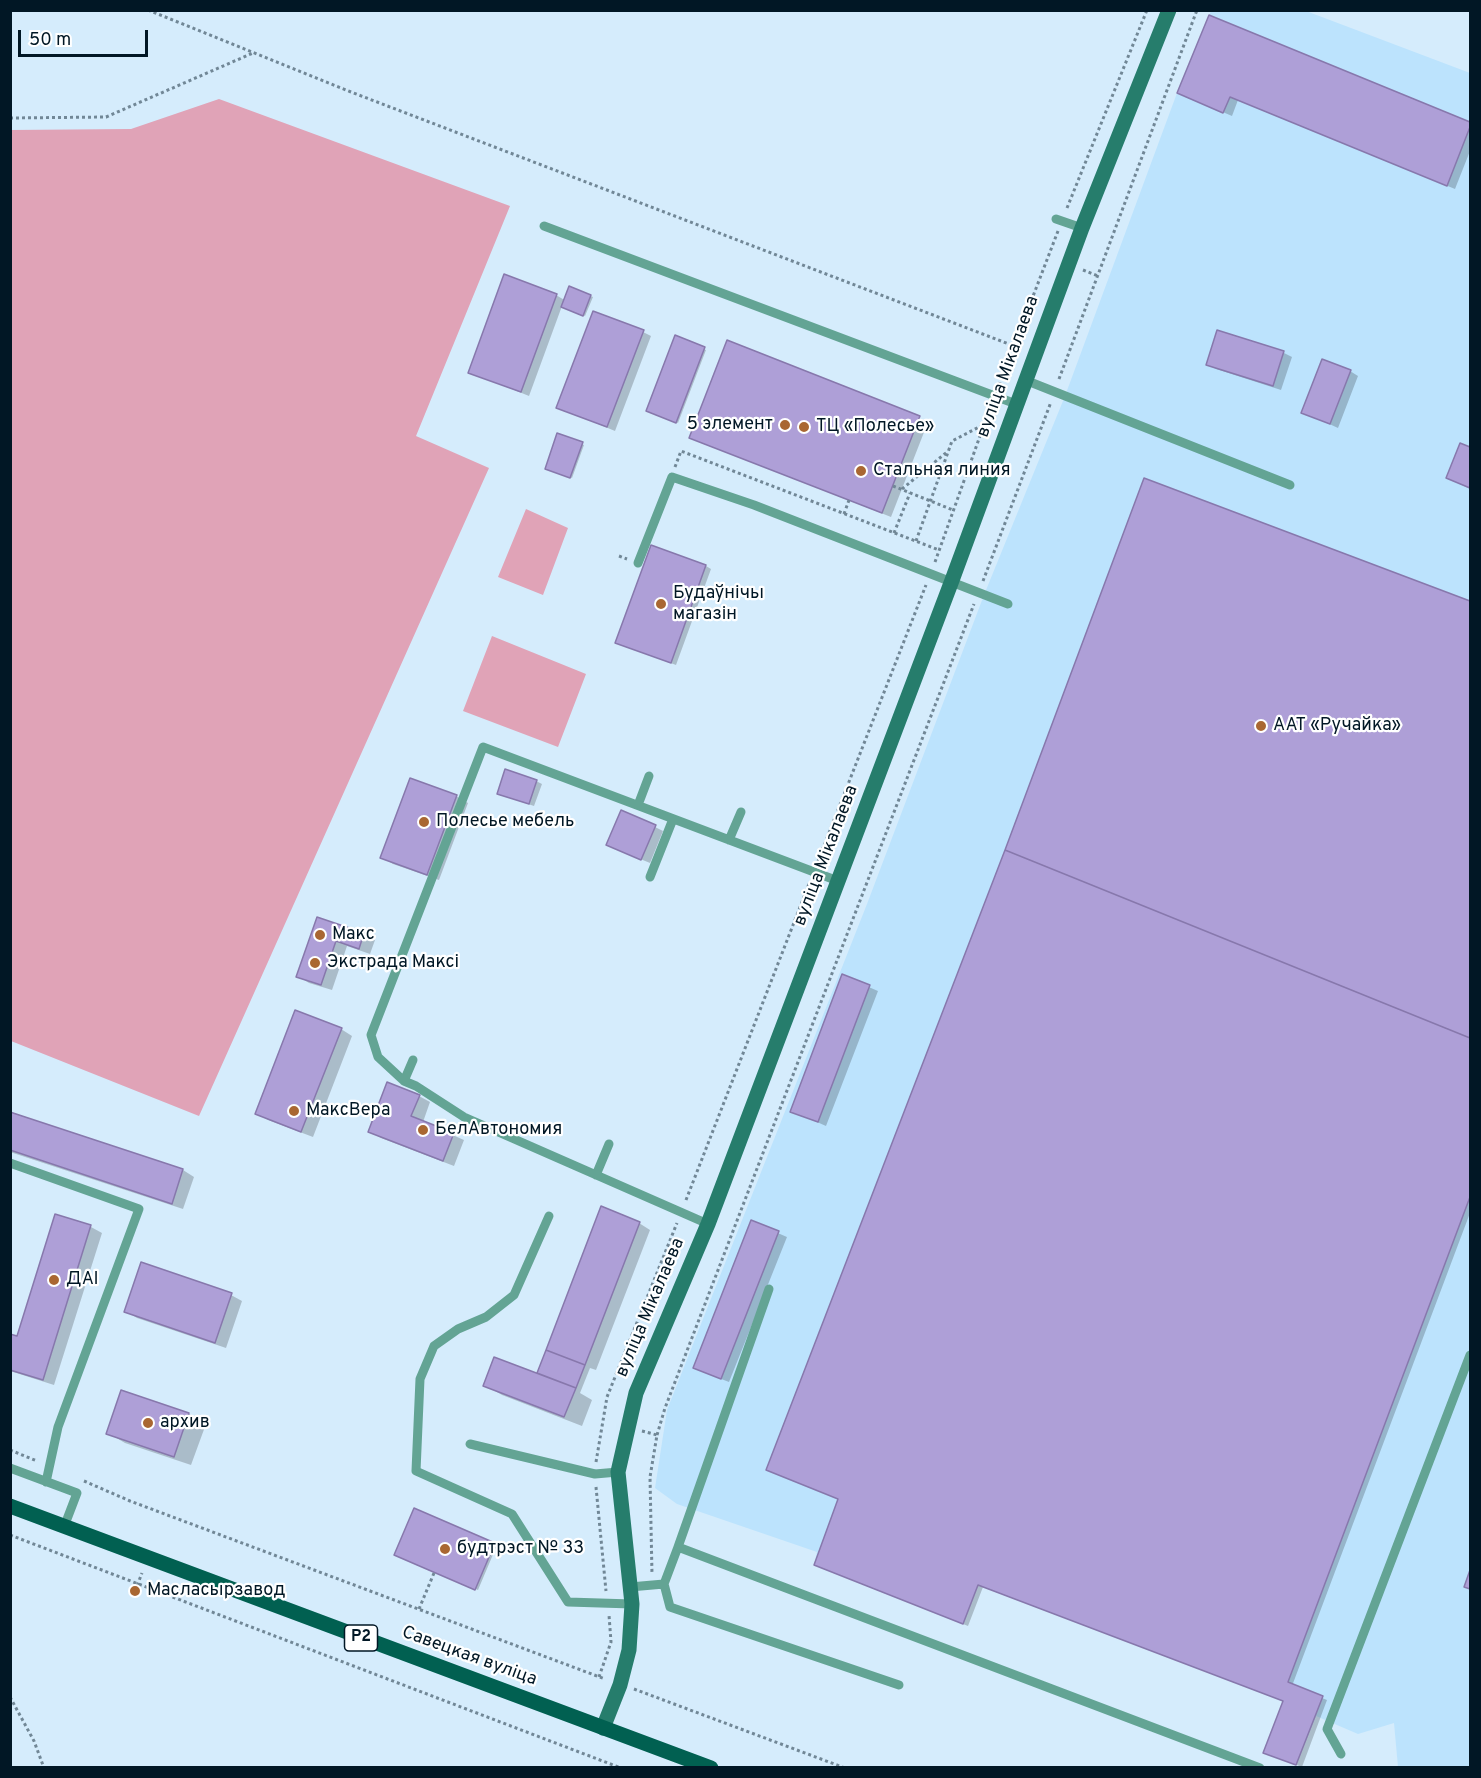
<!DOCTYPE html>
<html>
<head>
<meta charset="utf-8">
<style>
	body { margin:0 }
	#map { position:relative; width:1481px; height:1778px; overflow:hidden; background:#d5ecfc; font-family:Overpass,sans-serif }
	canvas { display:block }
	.frame { position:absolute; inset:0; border:12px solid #011725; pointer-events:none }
	.scale { position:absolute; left:18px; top:30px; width:130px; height:27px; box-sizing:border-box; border:3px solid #011725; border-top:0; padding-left:8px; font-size:18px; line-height:21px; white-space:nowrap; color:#011725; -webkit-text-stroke:4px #fff; paint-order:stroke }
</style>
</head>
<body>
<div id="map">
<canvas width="1481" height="1778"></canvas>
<div class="frame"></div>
<div class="scale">50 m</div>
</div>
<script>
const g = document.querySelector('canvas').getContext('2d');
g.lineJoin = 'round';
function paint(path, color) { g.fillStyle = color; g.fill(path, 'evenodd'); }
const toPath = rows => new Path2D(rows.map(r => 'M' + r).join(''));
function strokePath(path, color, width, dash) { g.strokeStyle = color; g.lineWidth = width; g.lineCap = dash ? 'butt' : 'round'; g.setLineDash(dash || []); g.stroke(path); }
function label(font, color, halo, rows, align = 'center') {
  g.font = font + ' Overpass,sans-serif'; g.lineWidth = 4.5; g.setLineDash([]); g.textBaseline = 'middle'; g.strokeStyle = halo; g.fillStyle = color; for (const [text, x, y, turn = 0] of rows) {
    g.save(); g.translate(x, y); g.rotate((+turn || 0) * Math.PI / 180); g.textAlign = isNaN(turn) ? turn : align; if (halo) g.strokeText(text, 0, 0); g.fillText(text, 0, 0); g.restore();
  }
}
const built = toPath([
	[1211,11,1306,11,1470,73,1470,1767,1398,1767,1394,1723,1358,1734,1316,1716,1296,1765,1263,1753,1283,1701,978,1585,963,1624,814,1565,817,1552,677,1504,655,1488,667,1410,867,904,984,595,1065,396,1177,93]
]);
const green = toPath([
	[219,99,510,206,416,436,489,468,199,1116,11,1041,10,130,131,129],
	[526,509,568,528,543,595,498,577],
	[492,636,586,674,558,747,463,711]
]);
const shadow = toPath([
	[1209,17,1470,124,1470,151,1455,189,1238,100,1232,116,1178,93],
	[570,288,593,297,585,316,562,306,529,396,470,372,556,295,566,301],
	[643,332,651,336,615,431,557,407],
	[1218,332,1284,353,1292,357,1281,390,1216,369,1207,364],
	[676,337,706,350,678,423,649,412],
	[728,342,928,422,891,517,690,437],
	[1350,371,1358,376,1338,428,1303,412],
	[558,435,584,445,572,478,549,469],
	[1461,445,1470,448,1470,489,1448,478],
	[1145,480,1470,603,1470,1213,1292,1686,1327,1700,1302,1767,1270,1755,1285,1701,983,1587,968,1626,821,1567,840,1499,972,943],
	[706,566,711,569,676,665,622,645],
	[536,781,542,784,534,806,504,796],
	[456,796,468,803,439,880,393,864,382,857],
	[655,827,663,831,650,863,616,849],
	[317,919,364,934,375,940,370,954,347,946,332,990,309,983,298,976],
	[843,976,878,991,826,1126,792,1111],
	[341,1029,352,1036,313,1137,268,1120,257,1113],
	[419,1096,430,1102,423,1122,464,1140,454,1166,381,1138,370,1132],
	[10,1113,183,1170,194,1177,183,1209,10,1152],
	[56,1216,91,1227,102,1233,54,1385,10,1371,10,1336,18,1338],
	[752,1222,787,1237,729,1382,703,1372],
	[639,1223,650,1230,596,1370,590,1368,580,1393,592,1400,582,1426,502,1395,485,1385,537,1375,546,1352],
	[231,1295,242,1301,226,1348,137,1318,126,1311],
	[122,1391,189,1414,206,1424,191,1465,125,1443,108,1433],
	[415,1510,497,1545,478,1590,396,1555]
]);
const building = toPath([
	[1209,15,1470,122,1470,127,1447,186,1230,97,1223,113,1177,93,1209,15],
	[504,274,557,294,521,392,468,373,504,274],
	[569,286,591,295,583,316,561,307,569,286],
	[593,311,644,330,607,427,556,408,593,311],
	[1217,330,1284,351,1273,386,1206,365,1217,330],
	[675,335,705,347,676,423,646,411,675,335],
	[727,340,920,416,882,513,689,438,727,340],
	[1322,359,1351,370,1330,424,1301,413,1322,359],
	[557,433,583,442,570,478,545,469,557,433],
	[1460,443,1470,447,1470,488,1446,478,1460,443],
	[1144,478,1470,601,1470,1038,1005,850,1144,478],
	[651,545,706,565,671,663,615,643,651,545],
	[505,769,537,780,529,804,497,794,505,769],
	[410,778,457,795,427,875,380,858,410,778],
	[621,810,656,825,641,860,606,845,621,810],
	[1005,850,1470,1038,1470,1197,1288,1682,1323,1696,1296,1765,1263,1753,1283,1701,978,1585,963,1624,814,1565,838,1499,766,1470,1005,850],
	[317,917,364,933,359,949,336,941,321,985,296,977,317,917],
	[842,974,870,985,818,1122,790,1112,842,974],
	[295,1010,342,1028,301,1132,255,1114,295,1010],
	[387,1082,420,1095,411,1116,454,1133,443,1161,368,1132,387,1082],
	[10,1112,183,1169,172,1204,10,1150,10,1112],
	[601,1206,640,1222,585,1365,546,1350,601,1206],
	[55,1214,91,1225,43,1380,10,1370,10,1334,17,1336,55,1214],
	[751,1220,779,1231,721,1379,693,1368,751,1220],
	[141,1262,232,1293,215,1343,124,1312,141,1262],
	[546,1350,585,1365,576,1388,537,1373,546,1350],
	[494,1357,576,1388,564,1417,483,1386,494,1357],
	[121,1390,189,1413,174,1457,106,1434,121,1390],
	[414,1508,495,1543,475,1590,394,1555,414,1508],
	[1470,1570,1470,1589,1464,1587,1470,1570]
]);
const path = toPath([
	[148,10,351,92,1014,346],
	[10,118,106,117,253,53],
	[1067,208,1147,10],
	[1083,270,1098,276],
	[1059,379,1197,10],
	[999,385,1058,231],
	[675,467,681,451,939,550],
	[893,486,953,510],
	[902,489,947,452],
	[844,514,849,500],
	[894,533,910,493],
	[916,541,952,441,983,425],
	[619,556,627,559],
	[935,562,990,408],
	[983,581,1051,402],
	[818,861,926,585],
	[686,1200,809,884],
	[642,1431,657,1435,650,1477,652,1574],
	[657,1435,665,1408,974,604],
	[10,1450,37,1461],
	[596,1462,607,1397,677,1223],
	[84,1481,130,1501,605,1679],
	[596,1487,606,1591],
	[10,1535,621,1768],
	[135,1591,142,1573],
	[419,1609,434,1573],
	[599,1677,611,1642,609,1615],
	[634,1689,845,1768],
	[10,1697,34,1741,44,1768]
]);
const service = toPath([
	[1056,219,1082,228],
	[544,226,1016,404],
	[1025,380,1290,485],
	[638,563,672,477,754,505,1008,604],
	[638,805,649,776],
	[729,840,741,812],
	[650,877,673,819],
	[404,1081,413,1060],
	[10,1163,139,1209,58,1427,46,1482],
	[596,1175,609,1144],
	[549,1216,514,1295,486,1317,458,1329,434,1346,420,1379,416,1471,512,1514,568,1602,632,1604],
	[708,1224,464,1117,416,1086,404,1081,378,1057,371,1035,483,747,838,881],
	[470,1444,595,1474,618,1472],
	[10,1468,77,1493,64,1527],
	[678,1547,769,1289],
	[630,1587,664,1584],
	[899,1685,670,1607,664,1584,678,1547,1260,1768],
	[1341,1754,1327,1729,1470,1355]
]);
const secondary = toPath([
	[603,1728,620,1685,629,1650,632,1604,618,1472,636,1393,708,1224,951,583,1082,228,1169,10]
]);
const primary = toPath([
	[10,1506,711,1768]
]);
const markers = [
	[785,425,6,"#a96732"],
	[804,427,6,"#a96732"],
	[861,471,6,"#a96732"],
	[661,604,6,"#a96732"],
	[1261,726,6,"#a96732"],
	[424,822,6,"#a96732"],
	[320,935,6,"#a96732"],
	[315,963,6,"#a96732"],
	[294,1111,6,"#a96732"],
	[423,1130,6,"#a96732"],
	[54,1280,6,"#a96732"],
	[148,1423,6,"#a96732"],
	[445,1549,6,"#a96732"],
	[135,1591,6,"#a96732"]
];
const shields = [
	[361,1638,33]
];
const shieldNames = [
	["Р2",361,1638]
];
const streetNames = [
	["вуліца Мікалаева",1009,367,-70],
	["вуліца Мікалаева",827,856,-69],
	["вуліца Мікалаева",651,1308,-67],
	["Савецкая вуліца",469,1657,20]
];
const poiNames = [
	["5 элемент",773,425,"right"],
	["ТЦ «Полесье»",816,427],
	["Стальная линия",873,471],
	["Будаўнічы",673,594],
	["магазін",673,615],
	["ААТ «Ручайка»",1273,726],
	["Полесье мебель",436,822],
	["Макс",332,935],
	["Экстрада Максі",327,963],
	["МаксBepa",306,1111],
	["БелАвтономия",435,1130],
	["ДАІ",66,1280],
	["архив",160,1423],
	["будтрэст № 33",457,1549],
	["Масласырзавод",147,1591]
];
paint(built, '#bce3fd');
paint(green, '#e0a3b7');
paint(shadow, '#0003');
paint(building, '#ae9fd7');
strokePath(building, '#8778ac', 1.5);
strokePath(path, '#718796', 3, [3, 3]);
strokePath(service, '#63a494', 9);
strokePath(secondary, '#267d6c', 15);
strokePath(primary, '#016051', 15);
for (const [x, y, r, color] of markers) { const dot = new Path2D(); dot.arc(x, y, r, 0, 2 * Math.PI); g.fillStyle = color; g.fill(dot); strokePath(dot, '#fff', 2); }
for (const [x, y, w] of shields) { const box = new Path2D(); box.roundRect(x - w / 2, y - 13, w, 26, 4.5); g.fillStyle = '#fff'; g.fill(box); strokePath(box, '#011725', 1.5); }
label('bold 16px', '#011725', null, shieldNames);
label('18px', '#011725', '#fff', streetNames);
label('18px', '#011725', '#fff', poiNames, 'left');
</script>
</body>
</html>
